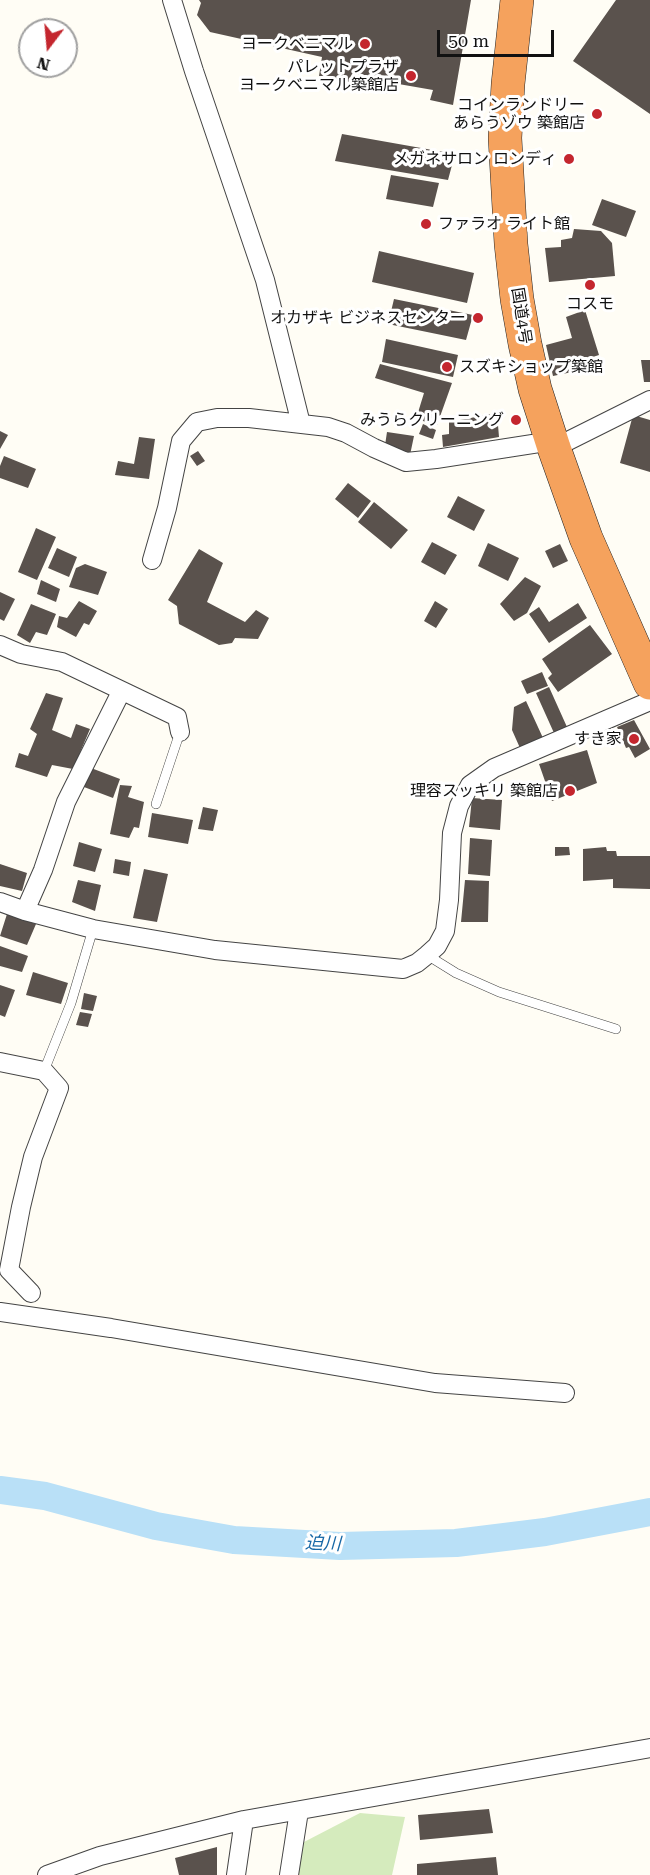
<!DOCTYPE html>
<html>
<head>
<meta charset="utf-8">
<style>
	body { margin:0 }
	#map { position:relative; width:650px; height:1875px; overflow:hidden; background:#fffdf5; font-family:"Roboto Serif",serif }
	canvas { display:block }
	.north { position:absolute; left:18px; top:18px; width:60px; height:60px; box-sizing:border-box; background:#fff; border:2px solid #a0a0a0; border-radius:50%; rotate:196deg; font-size:16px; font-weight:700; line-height:24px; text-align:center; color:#111 }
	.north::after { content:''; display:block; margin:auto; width:21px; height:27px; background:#c4262e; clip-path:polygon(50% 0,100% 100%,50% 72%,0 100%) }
	.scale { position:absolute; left:437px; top:30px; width:117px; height:27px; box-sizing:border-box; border:3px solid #111; border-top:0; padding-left:8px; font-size:18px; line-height:21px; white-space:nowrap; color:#111; -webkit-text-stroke:4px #fff; paint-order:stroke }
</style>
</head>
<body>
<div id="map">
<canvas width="650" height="1875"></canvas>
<div class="north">N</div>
<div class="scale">50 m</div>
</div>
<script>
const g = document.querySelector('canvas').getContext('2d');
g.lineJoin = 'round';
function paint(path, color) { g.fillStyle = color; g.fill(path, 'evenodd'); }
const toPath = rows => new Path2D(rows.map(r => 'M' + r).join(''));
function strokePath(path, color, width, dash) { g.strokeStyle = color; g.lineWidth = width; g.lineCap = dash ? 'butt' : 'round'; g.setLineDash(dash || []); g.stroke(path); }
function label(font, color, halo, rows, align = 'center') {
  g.font = font + ' "Roboto Serif","Noto Sans JP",serif'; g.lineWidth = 6; g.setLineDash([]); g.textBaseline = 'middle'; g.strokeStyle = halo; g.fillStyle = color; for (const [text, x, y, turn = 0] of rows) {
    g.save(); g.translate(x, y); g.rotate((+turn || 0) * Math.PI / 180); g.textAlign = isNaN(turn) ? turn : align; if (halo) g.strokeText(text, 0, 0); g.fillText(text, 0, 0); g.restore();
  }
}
const green = toPath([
	[360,1813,405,1817,392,1875,298,1875,304,1842]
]);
const river = toPath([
	[0,1490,45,1496,156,1526,234,1540,340,1546,456,1543,545,1532,650,1512]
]);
const building = toPath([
	[199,0,471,0,453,105,430,100,433,90,387,82,389,94,319,76,322,57,210,32,197,15,201,3],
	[616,0,650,0,650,114,573,61],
	[342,134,455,154,448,180,335,161],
	[391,175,439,183,433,207,386,199],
	[602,199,636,211,626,237,592,225],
	[574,229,601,231,612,243,615,276,549,282,545,248,561,247,561,240,572,238],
	[379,251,474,273,467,303,372,282],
	[394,299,473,315,466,340,388,324],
	[585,310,599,355,571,364,572,372,553,376,546,345,572,338,566,317],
	[386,339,458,355,453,377,382,362],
	[641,360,650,360,650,382,644,382],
	[380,364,452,383,437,425,416,419,424,393,375,378],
	[497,413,499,437,443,447,442,435,449,434,449,422],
	[633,415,650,420,650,472,620,463],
	[423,424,436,430,433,439,419,434],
	[0,431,8,435,0,449],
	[387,432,414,436,410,455,384,452],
	[139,437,155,439,149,479,115,475,118,461,134,464],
	[198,451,205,461,197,466,190,456],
	[4,456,36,469,28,488,0,478,0,466],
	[348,483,371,501,358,518,335,499],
	[458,496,485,510,474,531,447,517],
	[374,502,408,530,391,549,358,522],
	[36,528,56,537,37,580,18,572],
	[432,542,457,555,445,575,421,562],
	[488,543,519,558,508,581,478,566],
	[560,544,568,561,553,568,545,551],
	[57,548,77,557,69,577,48,568],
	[199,549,223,563,207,602,245,622,256,610,269,618,258,639,235,638,232,643,219,645,179,624,177,606,168,600],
	[85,564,107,572,98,595,69,587,76,568],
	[525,577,541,586,527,613,514,621,500,604],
	[41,580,60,589,56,602,37,594],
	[0,592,15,599,4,621,0,619],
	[79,601,97,611,89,625,84,623,76,637,57,627,59,616,67,618],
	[435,601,448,609,436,628,424,621],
	[578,603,587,618,549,643,529,614,539,607,549,622],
	[31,604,56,614,47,635,36,632,30,643,17,635],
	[590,625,612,654,558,692,548,678,552,674,542,659],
	[542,672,548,686,527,694,521,681],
	[549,687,567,727,554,733,536,693],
	[46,693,63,698,52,730,71,738,76,724,90,729,73,769,52,765,47,777,15,767,19,753,28,756,37,734,30,729],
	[526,701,543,738,520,748,512,730,514,707],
	[634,720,650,749,635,758,629,747,626,748,617,727],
	[587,750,597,783,552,801,539,764],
	[91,768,120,779,113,798,84,787],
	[120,785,132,786,128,797,144,802,139,828,134,827,129,838,110,834],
	[472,798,502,800,500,830,469,827],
	[203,807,218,810,213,831,198,829],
	[152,813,193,820,188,844,148,837],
	[470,838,492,840,490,876,468,874],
	[79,842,102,849,95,872,73,866],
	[555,847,569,847,570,855,555,856],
	[606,847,607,851,616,851,617,856,650,856,650,889,613,888,613,879,583,881,583,849],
	[115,859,131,862,129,876,113,873],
	[0,864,27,873,22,891,0,886],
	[144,869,168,874,157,922,133,918],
	[78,880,101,885,95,911,72,902],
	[465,880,489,881,488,922,461,922],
	[7,914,36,924,27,945,0,936],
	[0,946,28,956,22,972,0,966],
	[33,972,68,983,61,1004,26,995],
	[0,985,15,990,5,1017,0,1015],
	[84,993,97,996,93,1011,81,1009],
	[80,1012,92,1014,88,1027,76,1025],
	[489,1809,493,1833,420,1840,418,1815],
	[217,1847,217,1875,179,1875,175,1858],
	[496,1857,498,1875,417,1875,417,1864]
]);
const lane = toPath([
	[156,804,180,732],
	[427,955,456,973,499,992,616,1029],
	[44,1071,71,1003,93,929]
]);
const street = toPath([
	[172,0,194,71,265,280,301,424],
	[554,448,650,400],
	[152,560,167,508,181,441,197,422,217,418,249,418,328,427,346,433,374,448,406,462,436,459,552,441],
	[0,645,21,654,62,662,177,717,180,732],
	[0,902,25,911,93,929,215,950,403,969,417,963,427,955,437,946,445,931,449,900,452,833,459,806,470,785,494,768,650,701],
	[25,911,43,870,66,802,121,692],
	[0,1062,44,1071,59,1088,33,1157,21,1207,9,1270,31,1293],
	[0,1312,111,1328,435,1383,565,1393],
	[47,1875,100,1856,244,1820,650,1748],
	[236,1875,244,1820],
	[289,1875,299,1811]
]);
const highway = toPath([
	[517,0,508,84,505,138,511,244,517,299,525,344,535,389,554,448,586,538,650,683]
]);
const markers = [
	[365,44,6,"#c4262e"],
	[411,76,6,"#c4262e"],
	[597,114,6,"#c4262e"],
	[569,159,6,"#c4262e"],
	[426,224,6,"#c4262e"],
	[590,285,6,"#c4262e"],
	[478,318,6,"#c4262e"],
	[447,367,6,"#c4262e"],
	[516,420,6,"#c4262e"],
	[634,739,6,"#c4262e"],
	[570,791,6,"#c4262e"]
];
const poiNames = [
	["ヨークベニマル",353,44],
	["パレットプラザ",399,67],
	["ヨークベニマル築館店",399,85],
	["コインランドリー",585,105],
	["あらうゾウ 築館店",585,123],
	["メガネサロン ロンディ",557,159],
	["ファラオ ライト館",438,224,"left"],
	["コスモ",590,304,"center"],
	["オカザキ ビジネスセンター",466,318],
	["スズキショップ築館",459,367,"left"],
	["みうらクリーニング",504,420],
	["すき家",622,739],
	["理容スッキリ 築館店",558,791]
];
const streetNames = [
	["国道4号",521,316,81]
];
const waterNames = [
	["迫川",323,1544,2]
];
paint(green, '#d5ebbd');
strokePath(river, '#b9e0f7', 28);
paint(building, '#5a524d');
strokePath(lane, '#444', 10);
strokePath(street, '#444', 20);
strokePath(highway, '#222', 34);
strokePath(lane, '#fff', 9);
strokePath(street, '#fff', 18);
strokePath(highway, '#f5a25d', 33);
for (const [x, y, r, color] of markers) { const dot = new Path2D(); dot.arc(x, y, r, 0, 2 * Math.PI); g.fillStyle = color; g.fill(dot); strokePath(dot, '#fff', 2); }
label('16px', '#111', '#fff', poiNames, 'right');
label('16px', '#111', '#fff', streetNames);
label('italic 18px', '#1768a6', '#fff', waterNames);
</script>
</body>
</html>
